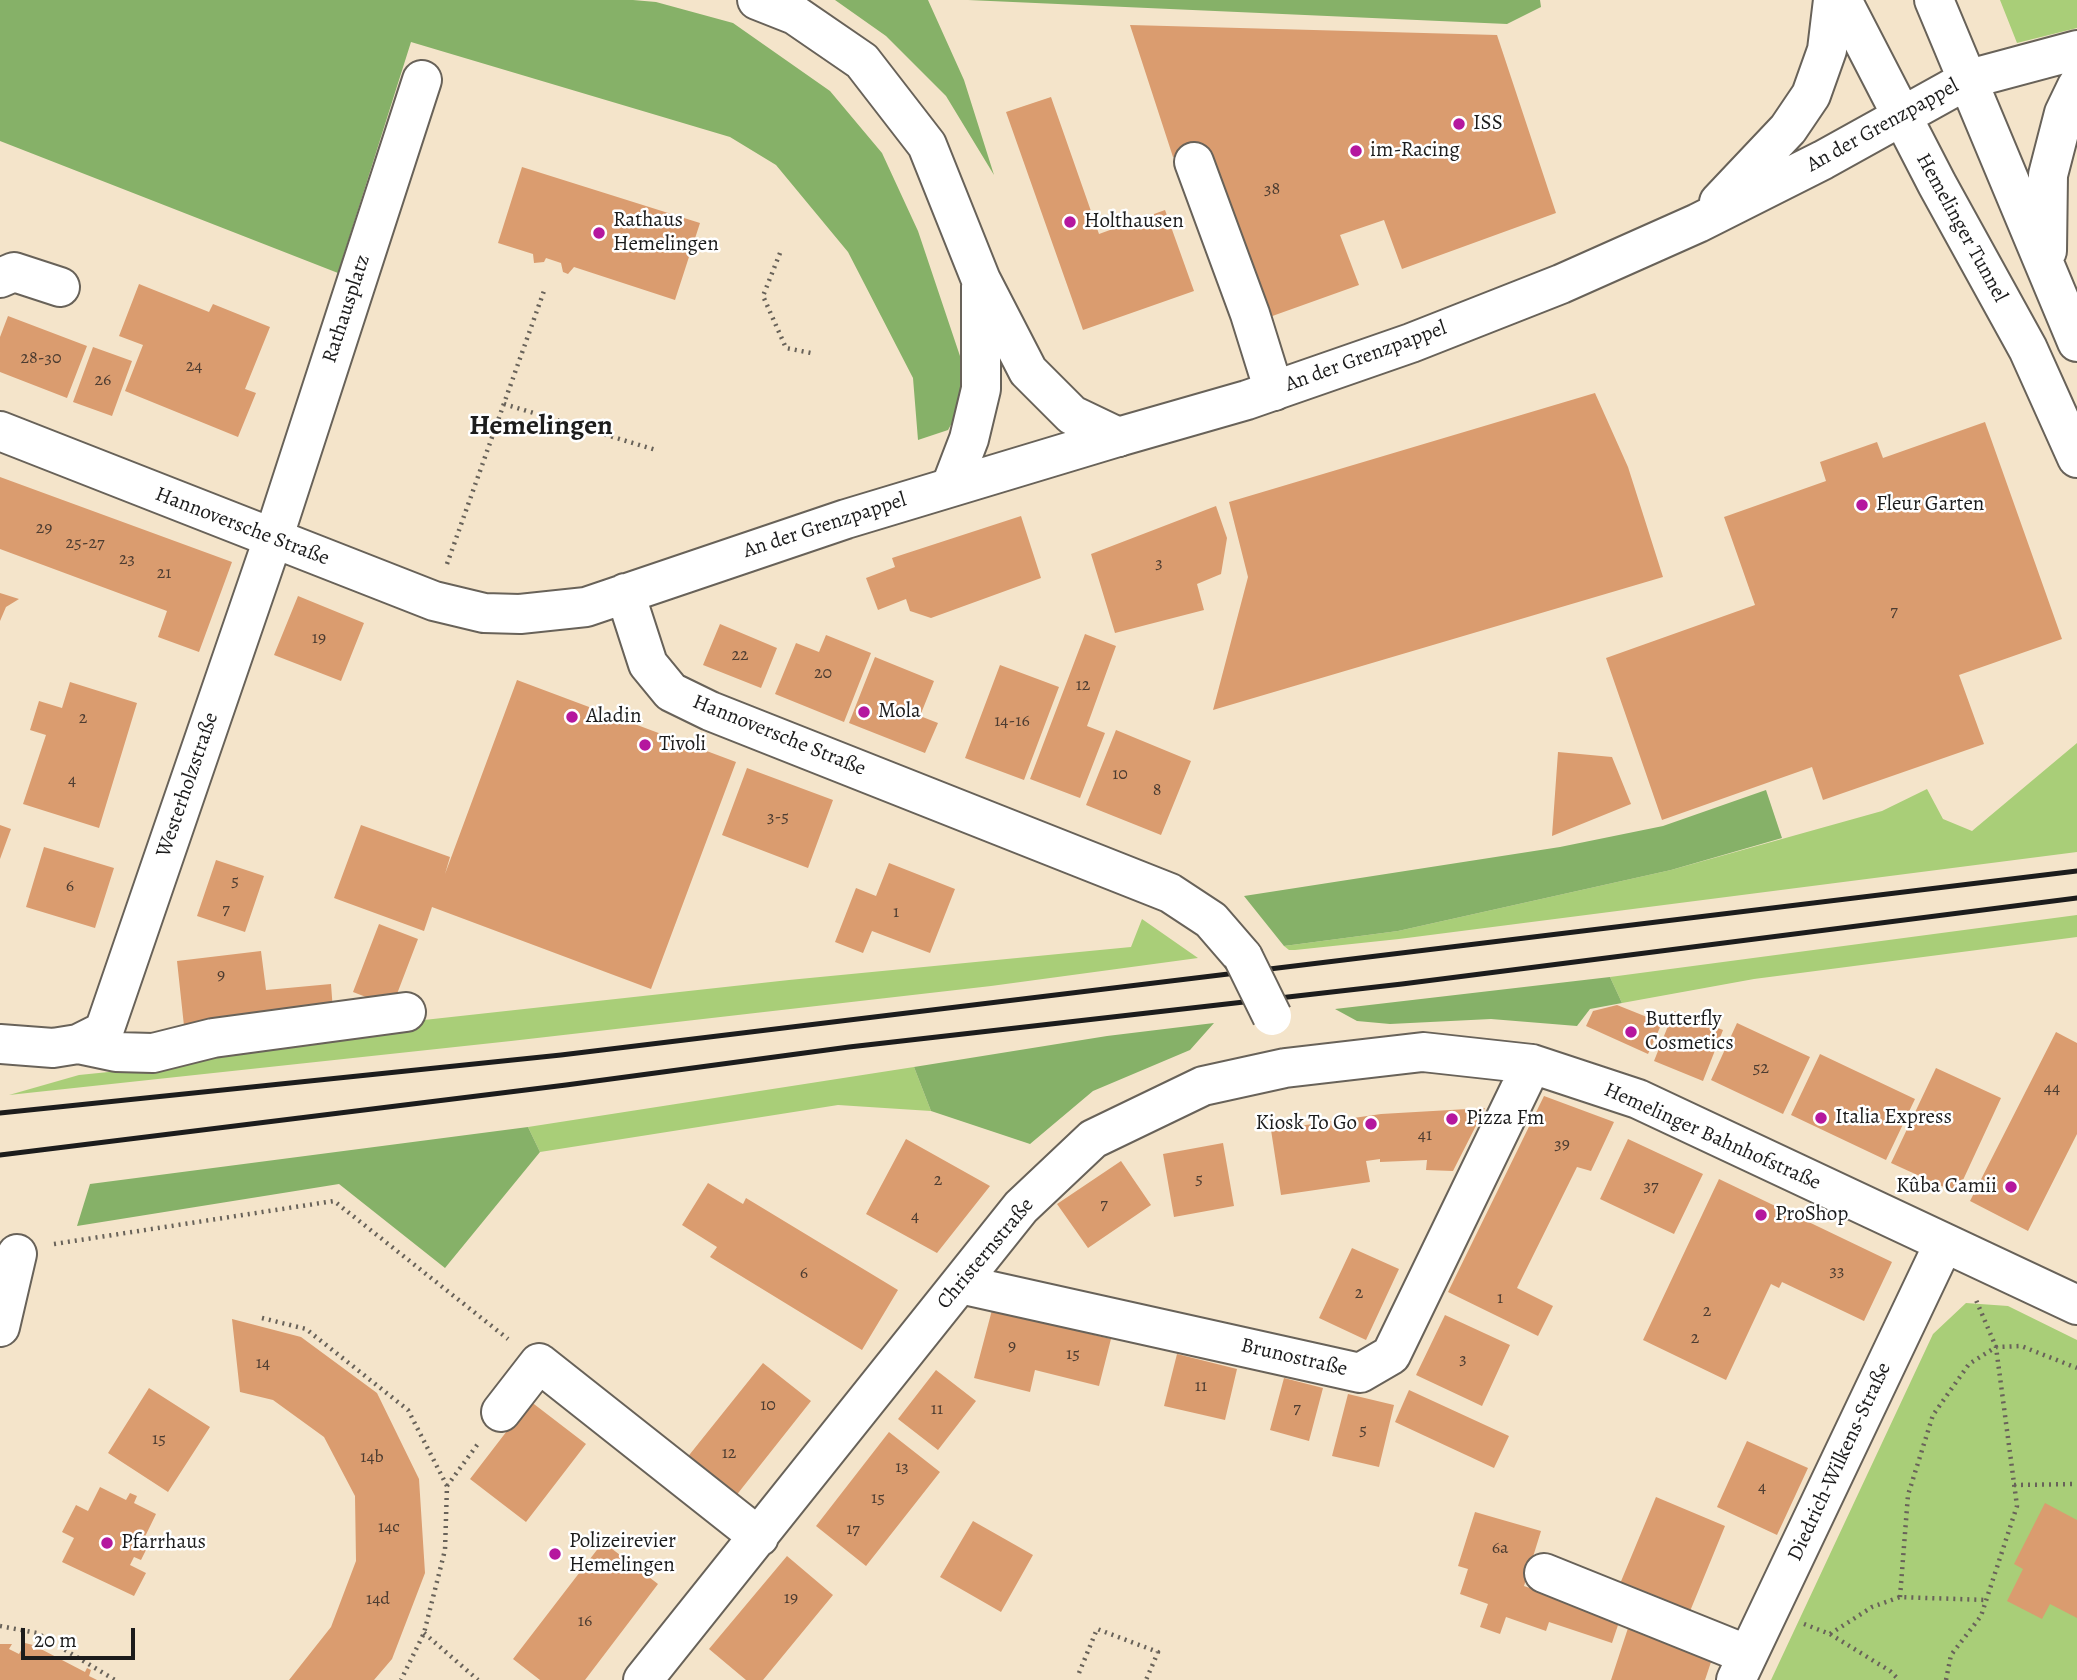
<!DOCTYPE html>
<html>
<head>
<meta charset="utf-8">
<style>
	body { margin:0 }
	#map { position:relative; width:2077px; height:1680px; overflow:hidden; background:#f4e4ca; font-family:Alegreya,serif }
	canvas { display:block }
	.scale { position:absolute; left:21px; top:1628px; width:114px; height:32px; box-sizing:border-box; border:4px solid #1c1c1c; border-top:0; padding-left:9px; font-size:21px; line-height:24px; white-space:nowrap; color:#1c1c1c; -webkit-text-stroke:5px #fff; paint-order:stroke }
</style>
</head>
<body>
<div id="map">
<canvas width="2077" height="1680"></canvas>
<div class="scale">20 m</div>
</div>
<script>
const g = document.querySelector('canvas').getContext('2d');
g.lineJoin = 'round';
function paint(path, color) { g.fillStyle = color; g.fill(path, 'evenodd'); }
const toPath = rows => new Path2D(rows.map(r => 'M' + r).join(''));
function strokePath(path, color, width, dash) { g.strokeStyle = color; g.lineWidth = width; g.lineCap = dash ? 'butt' : 'round'; g.setLineDash(dash || []); g.stroke(path); }
function label(font, color, halo, rows, align = 'center') {
  g.font = font + ' Alegreya,serif'; g.lineWidth = 5; g.setLineDash([]); g.textBaseline = 'middle'; g.strokeStyle = halo; g.fillStyle = color; for (const [text, x, y, turn = 0] of rows) {
    g.save(); g.translate(x, y); g.rotate((+turn || 0) * Math.PI / 180); g.textAlign = isNaN(turn) ? turn : align; if (halo) g.strokeText(text, 0, 0); g.fillText(text, 0, 0); g.restore();
  }
}
const green = toPath([
	[2000,0,2077,0,2077,28,2017,43],
	[2077,743,2077,852,1399,939,1295,950,1289,950,1284,946,1398,931,1671,870,1882,811,1927,789,1943,819,1972,831],
	[2077,915,2077,937,1754,979,1622,1003,1610,977],
	[1142,919,1198,958,991,986,511,1041,9,1095,79,1075,178,1065,214,1043,789,980,1131,947],
	[914,1067,931,1111,838,1105,540,1152,528,1127],
	[1966,1303,2008,1306,2077,1340,2077,1680,1771,1680,1933,1334]
]);
const forest = toPath([
	[0,0,633,0,656,2,733,23,830,91,882,153,918,231,964,368,959,410,948,430,918,440,913,378,848,252,776,165,730,137,411,42,338,273,0,141],
	[835,0,928,0,964,80,994,175,946,96,886,36],
	[968,0,1540,0,1541,7,1507,24],
	[1766,790,1782,838,1671,870,1398,931,1284,946,1244,896,1560,847,1663,826],
	[1610,977,1622,1003,1590,1009,1577,1026,1491,1019,1390,1024,1357,1021,1335,1009],
	[1214,1023,1190,1050,1093,1091,1030,1144,931,1111,914,1067,1107,1036],
	[528,1127,540,1152,445,1268,339,1184,77,1226,90,1184]
]);
const building = toPath([
	[1130,25,1497,35,1556,213,1402,269,1384,220,1340,235,1359,285,1264,319,1204,146,1173,157],
	[1051,97,1099,234,1165,210,1194,291,1083,330,1006,112],
	[522,167,700,223,675,300,574,267,568,274,563,272,561,263,546,258,544,262,534,263,533,254,498,243],
	[139,284,209,312,213,304,270,327,245,389,256,393,238,437,125,391,143,345,119,336],
	[8,316,87,346,67,398,0,372,0,337],
	[93,347,132,361,112,416,73,402],
	[1595,393,1628,467,1663,577,1213,710,1248,577,1229,502],
	[1985,422,2062,639,1959,675,1984,744,1823,800,1812,767,1662,820,1606,658,1755,605,1724,517,1826,481,1820,462,1877,442,1883,458],
	[0,477,232,562,199,652,158,637,167,611,0,549],
	[1216,506,1227,538,1221,574,1197,584,1204,610,1115,633,1091,554],
	[1021,516,1041,578,931,618,910,611,906,599,878,610,866,578,895,567,892,558],
	[0,593,19,599,6,607,0,621],
	[298,596,364,623,341,681,274,655],
	[720,624,777,648,761,688,703,665],
	[1085,634,1116,646,1087,726,1105,733,1080,798,1030,779],
	[826,635,871,653,844,722,775,694,796,643,819,652],
	[875,657,934,681,920,716,938,723,925,753,849,723],
	[1000,665,1059,687,1024,780,965,758],
	[517,680,736,762,651,989,432,907,424,931,334,898,361,825,450,857,445,874],
	[70,682,137,703,99,828,23,804,46,735,30,730,39,701,62,708],
	[1116,730,1191,761,1161,835,1086,805],
	[1558,752,1612,757,1631,804,1552,836],
	[747,768,833,800,808,868,722,835],
	[0,825,11,829,0,859],
	[44,847,114,868,95,928,26,907],
	[216,860,264,876,245,932,197,916],
	[889,863,955,889,930,953,872,931,863,953,835,942,856,888,876,896],
	[379,924,418,939,392,1007,353,992],
	[261,951,266,990,331,984,333,1011,184,1026,177,961],
	[1617,1005,1662,1023,1648,1054,1586,1026,1593,1011],
	[1674,1011,1723,1030,1703,1081,1654,1061],
	[1737,1023,1810,1057,1783,1114,1711,1080],
	[2056,1032,2077,1043,2077,1134,2028,1231,1970,1201],
	[1820,1054,1915,1099,1886,1160,1791,1115],
	[1936,1068,2001,1098,1957,1193,1891,1163],
	[1544,1096,1614,1122,1591,1171,1577,1167,1517,1288,1553,1306,1538,1336,1448,1292],
	[1485,1108,1453,1171,1426,1170,1427,1160,1380,1162,1380,1159,1366,1161,1370,1182,1281,1195,1271,1130,1381,1114],
	[906,1139,990,1186,937,1253,866,1214],
	[1628,1139,1703,1174,1674,1234,1600,1199],
	[1223,1143,1234,1206,1174,1217,1163,1154],
	[1121,1161,1151,1205,1088,1248,1057,1204],
	[1719,1179,1892,1262,1864,1321,1782,1282,1779,1288,1771,1284,1726,1380,1643,1340],
	[708,1183,743,1204,746,1198,898,1290,862,1350,710,1257,717,1247,682,1225],
	[1352,1248,1399,1269,1366,1340,1319,1318],
	[992,1310,1111,1339,1099,1386,1035,1370,1030,1392,974,1378],
	[1445,1315,1510,1345,1482,1406,1416,1375],
	[232,1319,301,1337,377,1393,419,1479,425,1573,392,1659,374,1680,289,1680,331,1627,356,1561,355,1496,324,1437,273,1400,240,1392],
	[1177,1354,1237,1369,1225,1420,1164,1406],
	[763,1363,811,1401,735,1497,686,1459],
	[936,1370,976,1401,938,1450,898,1419],
	[1284,1378,1323,1388,1309,1441,1270,1430],
	[149,1388,210,1427,168,1492,108,1453],
	[1409,1390,1509,1436,1494,1468,1395,1422],
	[1348,1394,1394,1405,1379,1467,1332,1456],
	[530,1401,586,1444,526,1522,470,1479],
	[889,1432,940,1472,866,1566,816,1526],
	[1747,1441,1808,1468,1777,1535,1717,1507],
	[100,1487,126,1500,130,1493,137,1496,134,1503,156,1514,140,1547,146,1550,141,1560,134,1557,130,1565,146,1573,134,1596,62,1562,74,1538,62,1532,76,1505,88,1511],
	[1656,1497,1725,1526,1686,1621,1617,1591],
	[2045,1503,2077,1520,2077,1618,2050,1604,2042,1619,2007,1601,2023,1569,2014,1564],
	[1475,1512,1541,1531,1524,1586,1620,1619,1612,1643,1549,1622,1546,1631,1506,1617,1500,1634,1480,1627,1488,1604,1460,1594,1468,1569,1458,1566],
	[973,1521,1033,1555,1001,1612,940,1577],
	[603,1542,658,1584,585,1680,540,1680,513,1659],
	[787,1556,833,1595,763,1680,746,1680,709,1649],
	[1629,1625,1714,1653,1705,1680,1611,1680],
	[36,1641,40,1643,37,1647,85,1672,87,1668,91,1670,89,1676,97,1680,0,1680,0,1644,12,1644,9,1649,19,1654,25,1643,33,1645]
]);
const path = toPath([
	[780,253,763,296,786,348,811,353],
	[504,404,656,450],
	[447,564,545,288],
	[54,1244,334,1201,508,1339],
	[262,1318,306,1329,408,1410,447,1486,445,1550,424,1633,401,1680],
	[2014,1485,2077,1484],
	[447,1486,480,1441],
	[1900,1597,1908,1495,1933,1415,1969,1364,1996,1347,2021,1346,2077,1368],
	[1804,1624,1830,1634,1890,1671,1899,1680],
	[0,1626,37,1633,115,1680],
	[424,1633,478,1680],
	[1830,1634,1872,1607,1900,1597,1986,1600],
	[1079,1673,1097,1629,1158,1652,1146,1680],
	[1946,1680,1951,1655,1981,1616,2017,1506,1996,1347,1976,1300]
]);
const minor = toPath([
	[1194,162,1250,314,1274,391],
	[0,278,14,272,60,287],
	[0,431,434,601,484,613,520,614,586,607,846,519,1118,437],
	[625,593,648,664,671,692,710,711,1170,893,1211,920,1243,957],
	[0,1044,53,1048,78,1044,104,1031,273,539,422,80],
	[78,1044,116,1052,153,1053,213,1038,406,1012],
	[960,1284,1360,1373,1391,1355,1532,1064],
	[0,1327,17,1254],
	[501,1412,539,1363,759,1537],
	[1544,1573,1748,1655],
	[643,1680,1021,1207,1093,1139,1203,1086,1285,1068,1423,1052,1532,1064,1638,1099,2077,1305],
	[1736,1680,1944,1243]
]);
const major = toPath([
	[1842,0,1937,184,2028,349,2077,458],
	[1934,0,2077,342],
	[1719,202,1788,129,1811,95,1827,50,1833,0],
	[2047,251,2048,175,2064,113,2077,86],
	[1118,437,1247,400,1411,343,1561,284,1698,223,1823,160,1969,79,2077,50]
]);
const highway = toPath([
	[757,0,795,15,862,61,927,145,981,280,1028,371,1072,415,1118,437],
	[951,486,969,439,981,389,981,286]
]);
const rail = toPath([
	[0,1113,561,1055,2077,871],
	[0,1155,566,1085,849,1047,1402,984,2077,898]
]);
const minorBridge = toPath([
	[1243,957,1272,1016]
]);
const markers = [
	[1459,124,7,"#b5179e"],
	[1356,151,7,"#b5179e"],
	[1070,222,7,"#b5179e"],
	[599,233,7,"#b5179e"],
	[1862,505,7,"#b5179e"],
	[864,712,7,"#b5179e"],
	[572,717,7,"#b5179e"],
	[645,745,7,"#b5179e"],
	[1631,1032,7,"#b5179e"],
	[1821,1118,7,"#b5179e"],
	[1452,1119,7,"#b5179e"],
	[1371,1124,7,"#b5179e"],
	[2011,1187,7,"#b5179e"],
	[1761,1215,7,"#b5179e"],
	[107,1543,7,"#b5179e"],
	[555,1554,7,"#b5179e"]
];
const numberNames = [
	["38",1272,190],
	["28-30",41,359],
	["24",194,367],
	["26",103,381],
	["29",44,529],
	["25-27",85,544],
	["23",127,560],
	["3",1159,564],
	["21",164,574],
	["7",1894,612],
	["19",319,639],
	["22",740,656],
	["20",823,674],
	["12",1083,686],
	["2",83,719],
	["14-16",1012,722],
	["10",1120,775],
	["4",72,781],
	["8",1157,791],
	["3-5",778,818],
	["5",235,882],
	["6",70,887],
	["7",226,910],
	["1",896,913],
	["9",221,976],
	["52",1761,1069],
	["44",2052,1089],
	["41",1425,1136],
	["39",1562,1145],
	["5",1199,1180],
	["2",938,1181],
	["37",1651,1187],
	["7",1104,1205],
	["4",915,1217],
	["33",1837,1272],
	["6",804,1274],
	["2",1359,1294],
	["1",1500,1299],
	["2",1707,1312],
	["2",1695,1339],
	["9",1012,1347],
	["15",1073,1355],
	["3",1463,1360],
	["14",263,1364],
	["11",1201,1387],
	["10",768,1406],
	["7",1297,1409],
	["11",937,1410],
	["5",1363,1431],
	["15",159,1440],
	["12",729,1454],
	["14b",372,1458],
	["13",902,1468],
	["4",1762,1488],
	["15",878,1499],
	["14c",389,1528],
	["17",853,1530],
	["6a",1500,1549],
	["19",791,1599],
	["14d",378,1600],
	["16",585,1622]
];
const poiNames = [
	["ISS",1473,124],
	["im-Racing",1370,151],
	["Rathaus",613,221],
	["Hemelingen",613,245],
	["Holthausen",1084,222],
	["Fleur Garten",1876,505],
	["Mola",878,712],
	["Aladin",586,717],
	["Tivoli",659,745],
	["Butterfly",1645,1020],
	["Cosmetics",1645,1044],
	["Italia Express",1835,1118],
	["Pizza Fm",1466,1119],
	["Kiosk To Go",1357,1124,"right"],
	["Kûba Camii",1997,1187,"right"],
	["ProShop",1775,1215],
	["Polizeirevier",569,1542],
	["Hemelingen",569,1566],
	["Pfarrhaus",121,1543]
];
const streetNames = [
	["An der Grenzpappel",1883,126,-29],
	["Hemelinger Tunnel",1961,228,61],
	["Rathausplatz",347,309,-72],
	["An der Grenzpappel",1366,357,-20],
	["An der Grenzpappel",825,526,-18],
	["Hannoversche Straße",242,527,21],
	["Hannoversche Straße",779,736,22],
	["Westerholzstraße",188,785,-71],
	["Hemelinger Bahnhofstraße",1712,1137,24],
	["Christernstraße",986,1254,-50],
	["Brunostraße",1294,1358,13],
	["Diedrich-Wilkens-Straße",1840,1462,-65]
];
const districtNames = [
	["Hemelingen",541,427]
];
paint(green, '#a9ce78');
paint(forest, '#86b168');
paint(building, '#da9c6f');
strokePath(minor, '#686259', 42);
strokePath(major, '#686259', 42);
strokePath(highway, '#686259', 42);
strokePath(path, '#686259', 4.5, [2, 5]);
strokePath(minor, '#fff', 38);
strokePath(major, '#fff', 38);
strokePath(highway, '#fff', 38);
strokePath(rail, '#1c1c1c', 5);
strokePath(minorBridge, '#686259', 42, []);
strokePath(minorBridge, '#fff', 38);
for (const [x, y, r, color] of markers) { const dot = new Path2D(); dot.arc(x, y, r, 0, 2 * Math.PI); g.fillStyle = color; g.fill(dot); strokePath(dot, '#fff', 2.5); }
label('18px', '#4c3c31', null, numberNames);
label('21px', '#1c1c1c', '#fff', poiNames, 'left');
label('21px', '#1c1c1c', '#fff', streetNames);
label('bold 28px', '#1c1c1c', '#fff', districtNames);
</script>
</body>
</html>
